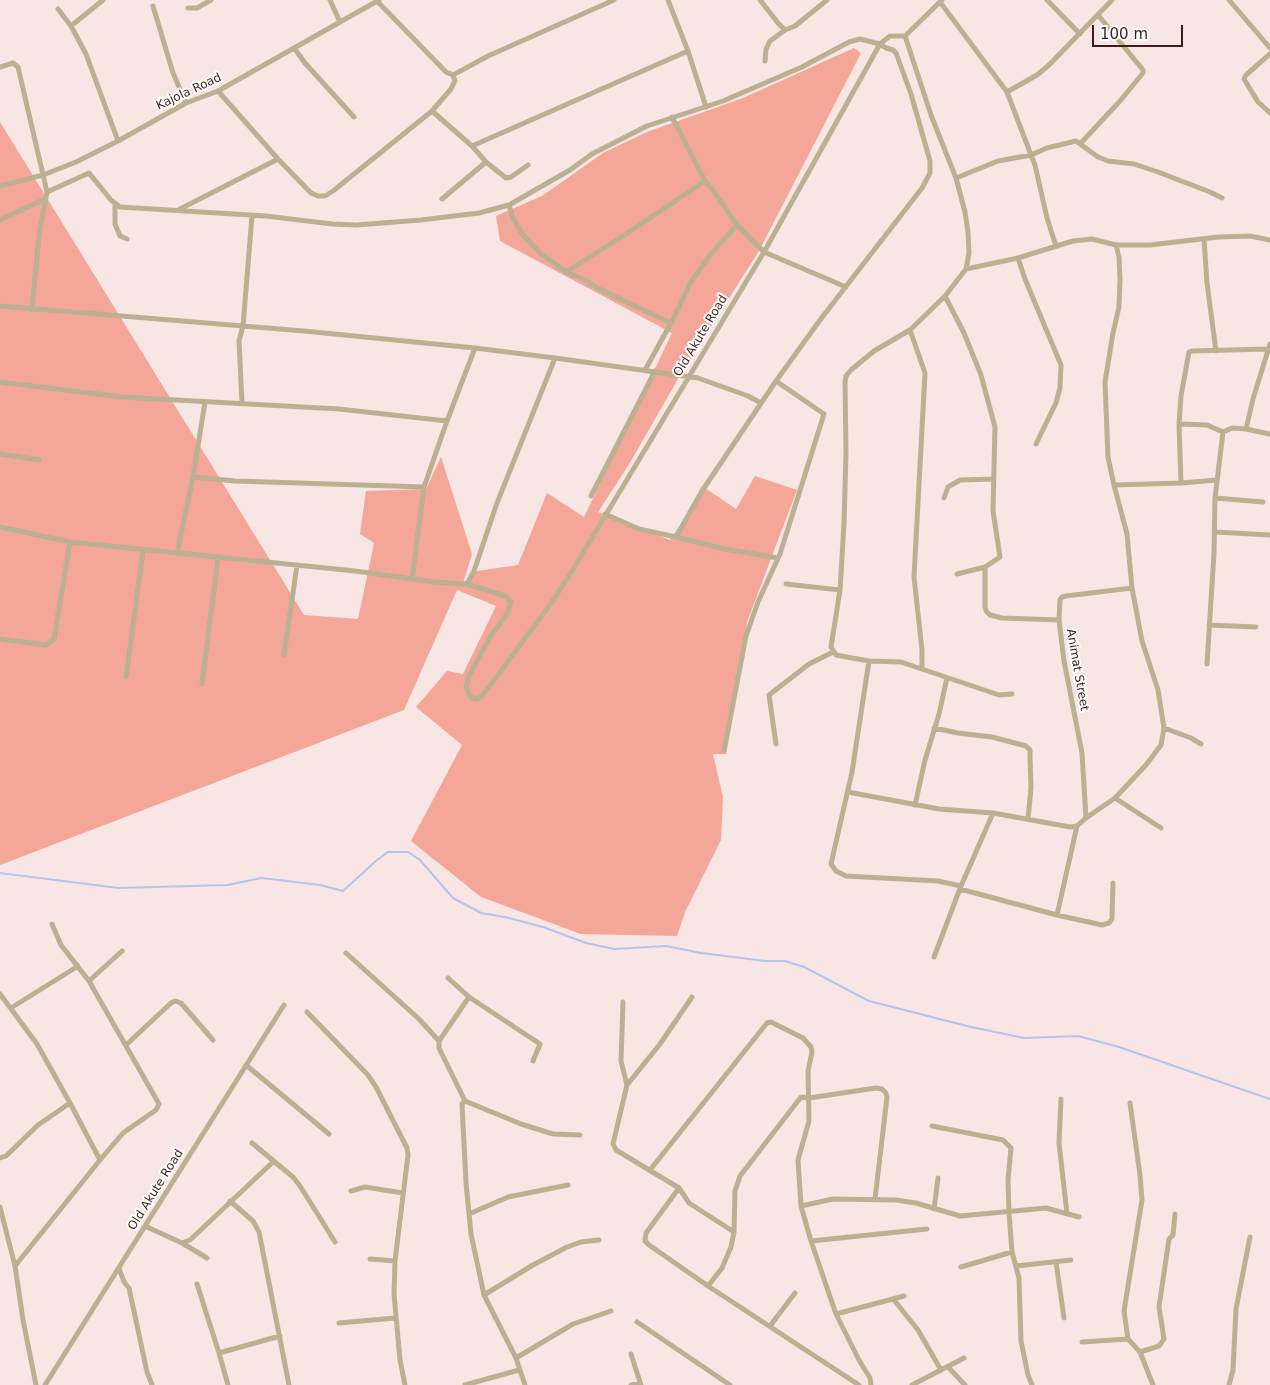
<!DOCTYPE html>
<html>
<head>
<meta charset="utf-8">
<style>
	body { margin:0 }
	#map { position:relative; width:1270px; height:1385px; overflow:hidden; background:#f7e6e3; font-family:"DejaVu Sans",sans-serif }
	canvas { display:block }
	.scale { position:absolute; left:1092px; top:25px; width:91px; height:22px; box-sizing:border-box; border:2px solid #3c1e19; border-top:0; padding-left:6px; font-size:15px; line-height:18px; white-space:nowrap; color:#3c1e19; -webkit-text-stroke:4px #fff; paint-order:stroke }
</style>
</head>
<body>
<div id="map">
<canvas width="1270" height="1385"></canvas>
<div class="scale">100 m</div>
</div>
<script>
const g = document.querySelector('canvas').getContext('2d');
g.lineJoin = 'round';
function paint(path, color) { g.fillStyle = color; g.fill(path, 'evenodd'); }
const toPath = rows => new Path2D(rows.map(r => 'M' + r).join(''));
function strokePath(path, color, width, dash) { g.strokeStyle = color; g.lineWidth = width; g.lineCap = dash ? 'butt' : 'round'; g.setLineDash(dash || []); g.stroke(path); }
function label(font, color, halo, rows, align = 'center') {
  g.font = font + ' "DejaVu Sans",sans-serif'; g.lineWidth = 4; g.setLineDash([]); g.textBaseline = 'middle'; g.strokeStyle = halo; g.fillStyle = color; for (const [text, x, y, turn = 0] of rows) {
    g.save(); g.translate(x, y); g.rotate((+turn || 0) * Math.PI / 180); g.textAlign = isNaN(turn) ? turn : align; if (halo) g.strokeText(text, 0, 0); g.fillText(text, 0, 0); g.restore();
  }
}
const green = toPath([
	[854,48,861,53,759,251,682,372,628,466,598,512,670,540,705,488,736,509,755,476,797,490,747,622,726,754,713,754,723,797,721,840,685,912,677,936,581,934,481,897,411,841,462,745,416,707,447,671,463,674,496,606,457,590,404,710,0,865,0,122,304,615,358,619,374,543,360,534,366,491,426,489,441,457,472,554,463,583,477,571,518,565,547,493,584,517,672,333,500,241,496,216,542,196,603,153,647,132,743,98]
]);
const stream = toPath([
	[0,873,118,888,228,885,261,878,320,885,343,891,377,860,388,852,408,852,420,860,453,898,481,913,505,917,543,927,586,943,614,949,666,946,701,953,765,961,785,961,804,967,869,1001,971,1027,1024,1038,1078,1036,1119,1047,1270,1099]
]);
const street = toPath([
	[330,0,340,22],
	[668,0,688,51,706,107],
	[760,0,778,23,785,30,795,26,827,0],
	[1047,0,1080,34],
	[1229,0,1270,48],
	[940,2,1007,92,1031,155,1047,148,1076,141,1098,157,1108,161,1134,164,1158,172,1210,192,1222,198],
	[153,6,173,73,186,103],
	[188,8,197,8,211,0],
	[58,9,71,26,86,54,118,141],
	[71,26,103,0],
	[905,36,931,115,956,178,965,212,968,232,969,253,966,269,945,296,910,330,874,351,851,370,846,376,845,382,846,452,844,524,840,590,831,647,836,655,841,656,869,661,901,662,999,695,1012,694],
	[294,48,305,63,354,117],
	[1270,54,1246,75,1244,79,1258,102,1270,113],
	[765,61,766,49,770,41,785,30],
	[0,67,13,63,18,67,47,192,39,235,32,310],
	[453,75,488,56,614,0],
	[218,91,278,159,311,193,318,196,325,196,333,191,432,111,451,89,455,81,453,75,446,72,377,1],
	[1007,92,1037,75,1049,65,1112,0],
	[432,111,472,146,486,162,442,199],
	[1080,144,1120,101,1143,73,1143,70,1098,15],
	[472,146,688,51],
	[486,162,506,178,511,177,528,165],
	[956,178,998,161,1031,155,1035,165,1047,218,1056,246],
	[0,186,43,175,76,162,118,141,186,103,218,91,379,0],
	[47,192,89,173,111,200,120,207,266,216,332,224,356,225,421,220,479,213,509,205,570,170,592,154,647,126,723,101,802,67,849,42,860,39,880,44,886,48,893,50,896,53,911,94,930,161,930,173,922,188,820,320,776,381,702,491,676,537,639,529,605,514],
	[115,205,115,224,120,236,127,239],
	[509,205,513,218,522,234,540,253,566,272,583,279,599,289,671,323,645,370],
	[180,209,278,159],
	[0,220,45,199],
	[737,225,764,252,846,287],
	[1204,239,1207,283,1216,351],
	[1116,245,1150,245,1218,237,1250,236,1270,240],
	[1018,258,1025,279,1061,365,1060,388,1056,403,1036,444],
	[966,269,1018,258,1073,241,1092,239,1116,245,1119,257,1120,279,1119,307,1113,333,1105,382,1108,457,1114,485,1181,483,1217,480],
	[566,272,626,234,705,181],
	[945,296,964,333,981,375,995,427,993,511,1000,557,985,567,957,574],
	[0,306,304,331,475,348,555,358,698,378,748,396,761,403],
	[671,323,691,282,710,255,737,225,715,193,705,181,672,117],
	[910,330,925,373,914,577,922,650,922,669],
	[0,382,122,397,339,409,447,421],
	[242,403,239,341,243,326,252,216],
	[1179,424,1207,425,1223,432,1232,428,1246,429,1270,434],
	[1246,429,1253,399,1270,344],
	[0,454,39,460],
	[193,477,235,481,424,487],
	[1181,483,1179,424,1181,396,1189,352,1192,351,1268,349],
	[591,496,655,371],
	[944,498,948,487,960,480,993,479],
	[1215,498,1263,502],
	[0,527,70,542,355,571,434,582,467,584,505,596,511,602,507,614,490,637,469,676,466,687,471,698,476,699,481,697,495,679,554,599,572,571,764,252,880,44,890,36,905,36,942,0],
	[1215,532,1270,535],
	[676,537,725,549,778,558],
	[177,553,193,477,205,402],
	[985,567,985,607,986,611,990,615,1002,618,1059,620],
	[412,579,424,487,447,421,475,348],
	[467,584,474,571,497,503,555,358],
	[786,584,840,590],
	[1209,625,1256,627],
	[0,639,46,645,54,639,70,542],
	[284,655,297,565],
	[869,661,852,772,831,864,836,871,846,876,938,881,961,886],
	[1207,664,1214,553,1215,498,1223,432],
	[126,677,143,551],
	[202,684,218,558],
	[934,728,958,733,992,737,1026,746,1030,750,1030,757,1031,788,1028,819],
	[1164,728,1191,738,1201,744],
	[776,744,769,695,809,664,833,652],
	[724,751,746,636,758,602,780,554,824,414,776,381],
	[848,792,939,809,993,813,1070,827,1077,826,1086,818,1115,798,1146,765,1161,745,1164,728,1158,690,1142,641,1132,588,1127,534,1114,485],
	[1115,798,1161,828],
	[915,805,925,760,939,714,947,678],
	[1086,818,1082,753,1064,661,1059,620,1060,600,1062,597,1066,596,1132,588],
	[960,889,1057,915,1102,925,1109,923,1112,919,1113,883],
	[1057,915,1077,826],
	[52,924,61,945,89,981,159,1104,156,1110,123,1133,100,1160],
	[346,953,419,1019,439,1041,439,1048,465,1101,521,1124,553,1134,580,1135],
	[934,957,961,886,993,813],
	[448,978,469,997,537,1042,540,1044,533,1061],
	[89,981,122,951],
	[0,994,37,1044,70,1103,100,1160,15,1266],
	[692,997,660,1044,627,1085,613,1144,616,1150,679,1188,689,1203,734,1232],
	[623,1002,621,1061,627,1085],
	[11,1008,78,966],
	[307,1012,368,1075,376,1087,407,1148,408,1155,395,1261,394,1294,400,1360,405,1385],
	[439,1041,469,997],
	[126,1045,171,1003,175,1001,181,1003,213,1040],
	[246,1065,329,1134],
	[1061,1099,1059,1143,1067,1214],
	[465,1101,462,1104,466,1183,471,1234,484,1295,516,1358,525,1385],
	[1130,1103,1140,1175,1142,1200,1124,1311,1128,1339,1140,1352,1153,1385],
	[932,1126,1003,1140,1011,1148,1008,1180,1009,1213,1012,1252,1019,1278,1021,1341,1028,1375,1032,1385],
	[252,1143,293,1177,300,1186,335,1242],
	[0,1158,6,1156,38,1125,70,1103],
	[650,1170,767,1023,771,1022,803,1038,811,1047,812,1052,808,1071,809,1121,798,1160,801,1206,811,1241,836,1314,859,1360,870,1378,871,1385],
	[679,1188,646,1233,645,1241,649,1245,708,1286,859,1385],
	[351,1191,365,1187,403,1193],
	[230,1201,253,1221,259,1232,289,1385],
	[801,1206,833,1199,896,1200,916,1203,960,1216,1046,1208,1079,1217],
	[0,1207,15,1266,23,1320,36,1385],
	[934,1209,938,1178],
	[469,1214,508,1197,568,1185],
	[145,1226,182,1243,207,1258],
	[811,1241,927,1229],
	[182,1243,190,1240,273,1162],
	[370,1259,395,1261],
	[1056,1262,1064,1318],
	[1016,1266,1071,1260],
	[961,1267,1012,1252],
	[119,1268,124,1282,129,1288,147,1372,152,1385],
	[197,1284,219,1353,228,1385],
	[708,1286,722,1268,731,1247,734,1232,735,1191,740,1176,801,1097,809,1098,876,1088,882,1089,886,1093,887,1097,875,1199],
	[484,1295,533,1265,567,1247,581,1242,599,1240],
	[894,1300,918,1330,941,1370],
	[836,1314,904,1296],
	[637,1322,730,1385],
	[339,1323,395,1318],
	[770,1326,795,1293],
	[1082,1342,1128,1339],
	[1140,1352,1159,1346,1164,1339,1159,1307,1169,1239,1173,1235,1175,1214],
	[219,1353,280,1336],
	[631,1354,641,1385],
	[516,1358,573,1324,611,1311],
	[948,1367,965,1385],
	[45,1385,284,1005],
	[465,1385,519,1370],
	[631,1385,640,1383],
	[912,1385,964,1358],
	[1229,1385,1233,1370,1236,1309,1250,1237]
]);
const streetNames = [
	["Kajola Road",189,92,-25],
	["Old Akute Road",701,336,-59],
	["Animat Street",1077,670,80],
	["Old Akute Road",156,1190,-58]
];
paint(green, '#f4a699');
strokePath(stream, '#b5c3ef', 2);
strokePath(street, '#bbb092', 5);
label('12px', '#3c1e19', '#fff', streetNames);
</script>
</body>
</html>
